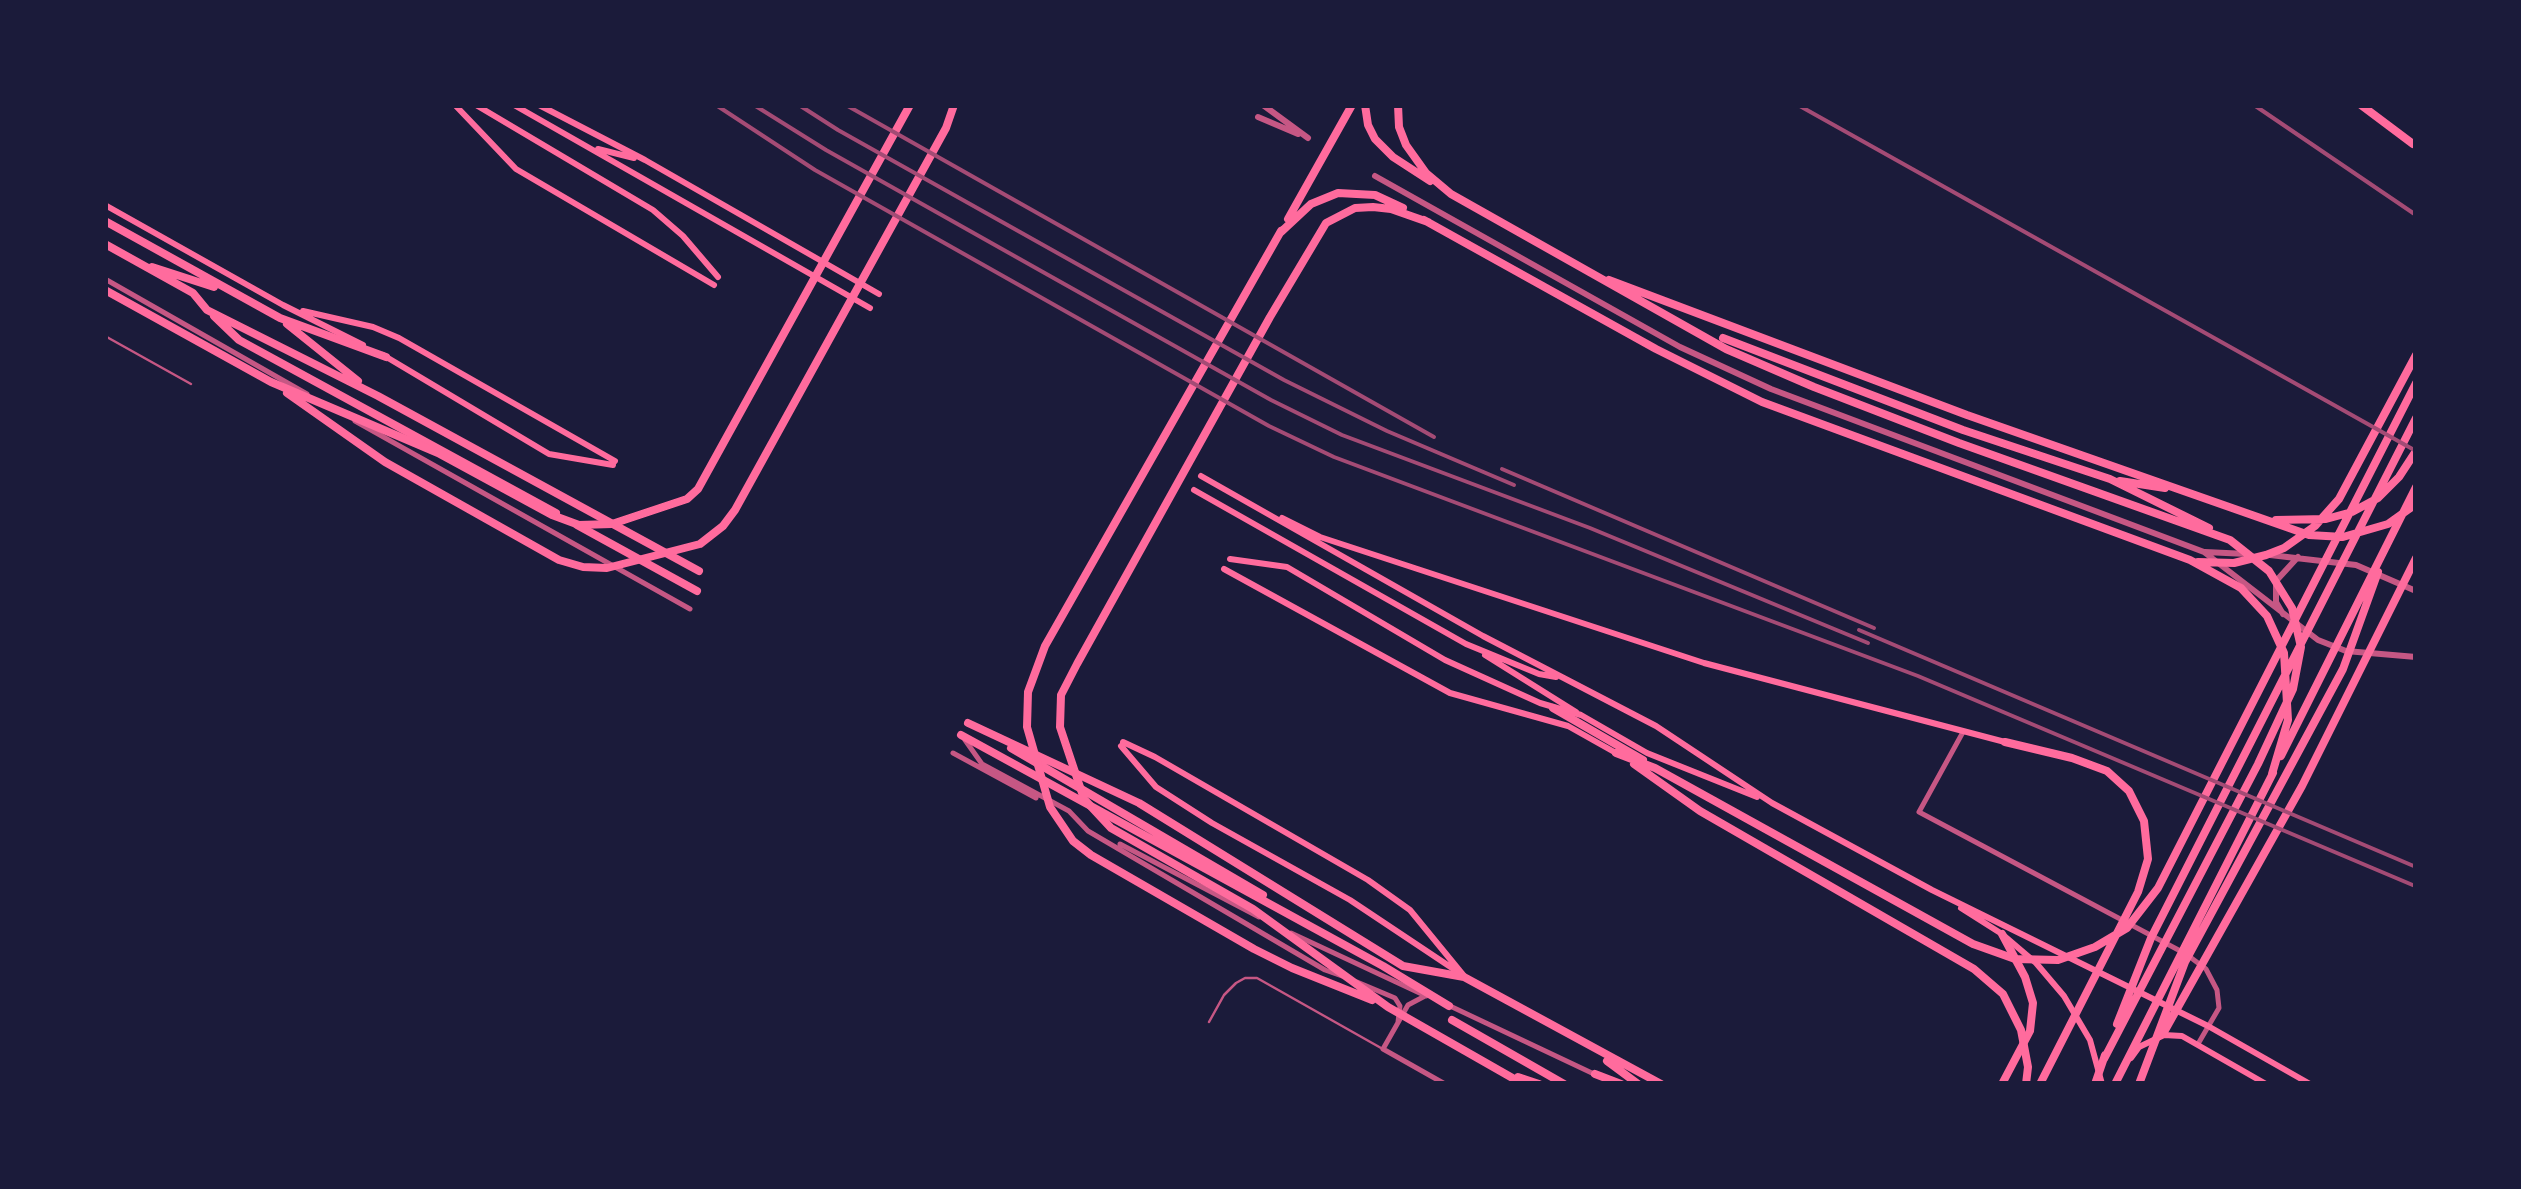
<!DOCTYPE html>
<html>
<head>
<meta charset="utf-8">
<style>
	body { margin:0 }
	#map { position:relative; width:2521px; height:1189px; overflow:hidden; background:#1b1b3a; font-family:Barlow,sans-serif }
	canvas { display:block }
	.frame { position:absolute; inset:0; border:108px solid #1b1b3a; pointer-events:none }
</style>
</head>
<body>
<div id="map">
<canvas width="2521" height="1189"></canvas>
<div class="frame"></div>
</div>
<script>
const g = document.querySelector('canvas').getContext('2d');
g.lineJoin = 'round';
const toPath = rows => new Path2D(rows.map(r => 'M' + r).join(''));
function strokePath(path, color, width, dash) { g.strokeStyle = color; g.lineWidth = width; g.lineCap = dash ? 'butt' : 'round'; g.setLineDash(dash || []); g.stroke(path); }
const service = toPath([
	[105,336,191,384],
	[1209,1022,1224,995,1236,983,1245,978,1257,978,1381,1048]
]);
const minor = toPath([
	[105,279,307,394],
	[355,421,690,609],
	[1963,732,1919,812,2186,954,2206,969,2217,990,2219,1008,2198,1044],
	[965,740,982,764,1069,811,1088,831,1325,970,1342,976],
	[953,753,1036,798],
	[1120,844,1259,917],
	[1291,933,1426,996],
	[1357,982,1395,998,1400,1006,1398,1022],
	[1425,996,1408,1005,1383,1049,1445,1084],
	[1450,1006,1594,1074]
]);
const tertiary = toPath([
	[1263,105,1308,138],
	[1258,117,1298,134],
	[1375,176,1680,347,1771,389,2204,552,2318,640,2346,651,2416,657],
	[2205,552,2247,554],
	[2270,555,2356,565,2416,591],
	[2283,614,2276,602,2276,581,2298,557]
]);
const secondary = toPath([
	[455,105,516,169,714,285],
	[476,105,653,210,683,236,718,277],
	[514,105,870,308],
	[539,105,645,160,879,294],
	[598,149,634,158],
	[105,205,283,305,363,345],
	[303,311,373,327,399,338,615,461],
	[383,355,549,454,613,465],
	[1201,476,1483,636,1656,726,1772,803,1932,890,2208,1026,2310,1084],
	[1194,490,1466,644,1539,674,1556,677],
	[1282,518,1320,537,1704,663,2005,742],
	[1230,559,1287,567,1445,660,1540,703,1581,715,1647,753,1757,797],
	[1224,569,1450,693,1568,726,1616,753],
	[1485,655,1576,712],
	[1123,742,1155,757,1368,880,1410,910,1464,976],
	[1121,746,1156,787,1212,823,1350,900,1455,970],
	[1961,908,2002,934,2036,963,2064,996,2090,1040,2102,1084],
	[2131,1058,2139,1047,2164,1035,2182,1036,2266,1084]
]);
const primary = toPath([
	[105,221,280,318,386,357],
	[105,244,193,293,207,310,378,396,699,571],
	[152,267,214,287],
	[214,316,239,340,556,513],
	[287,324,358,381],
	[577,525,697,591],
	[968,723,1139,803,1403,966,1464,977,1661,1084],
	[961,735,1383,966,1449,1006],
	[1011,748,1263,895],
	[2002,934,2025,977,2033,1003,2030,1031,2002,1084],
	[1452,1020,1564,1084],
	[1607,1061,1638,1084],
	[1595,1074,1621,1084]
]);
const trunk = toPath([
	[1365,105,1368,125,1375,139,1393,157,1430,181],
	[1398,105,1399,127,1406,145,1426,173,1451,194,1726,349,1814,387,1959,443,2230,540,2269,571,2292,608,2301,647,2293,689,2258,764,2104,1059],
	[2361,105,2413,144],
	[1288,219,1352,105],
	[1424,220,1656,349,1762,402,2190,560,2241,588,2267,616,2284,653,2288,720,2272,774],
	[1428,222,1391,209,1373,207,1355,208,1326,223,1270,317,1077,664,1061,695,1060,727,1084,799,1111,828,1253,909,1388,1007,1523,1084],
	[1281,231,1045,646,1028,692,1027,727,1050,807,1073,841,1091,855,1254,949,1292,968,1372,1000],
	[1281,232,1311,204,1338,193,1375,195,1403,208],
	[1609,280,1967,415,2309,535,2343,537,2388,524,2416,504],
	[105,290,271,382,438,453,552,515,579,525,612,524,687,499,698,489,910,105],
	[1723,338,1963,430,2110,479,2209,528],
	[287,393,385,462,559,560,583,567,607,568,700,544,723,526,735,510,946,128,954,105],
	[2120,481,2165,488],
	[2276,520,2326,519,2352,512,2378,498,2399,477,2416,451],
	[2198,562,2234,563,2266,555,2284,548,2315,526,2339,499,2416,355],
	[1553,708,1643,760],
	[2005,742,2072,758,2107,771,2129,791,2144,821,2148,859,2138,892,2040,1084],
	[1616,753,1655,768,1973,944,2015,959,2058,960,2095,947,2127,928,2158,888,2416,383],
	[2281,756,2416,487],
	[1634,764,1700,811,1974,969,2003,994,2021,1030,2028,1067,2026,1084],
	[2117,1024,2151,938,2416,418],
	[2164,1032,2302,786,2416,558],
	[1518,1077,1539,1084],
	[2095,1084,2105,1055],
	[2115,1084,2273,773],
	[2139,1084,2185,962,2343,669,2378,572]
]);
const rail = toPath([
	[716,105,815,170,1269,426,1334,457,1918,676,2415,886],
	[754,105,826,150,1050,276,1271,400,1342,435,1590,528,1868,643],
	[799,105,838,130,1284,380,1387,431,1514,485],
	[846,105,1434,437],
	[1798,105,2416,451],
	[2254,105,2416,215],
	[1502,469,1874,628],
	[1859,630,2416,867]
]);
strokePath(service, '#c65784', 2.5);
strokePath(minor, '#c65784', 5);
strokePath(tertiary, '#c65784', 6);
strokePath(secondary, '#ff6b9d', 6);
strokePath(primary, '#ff6b9d', 8);
strokePath(trunk, '#ff6b9d', 8);
strokePath(rail, '#a44b75', 4);
</script>
</body>
</html>
